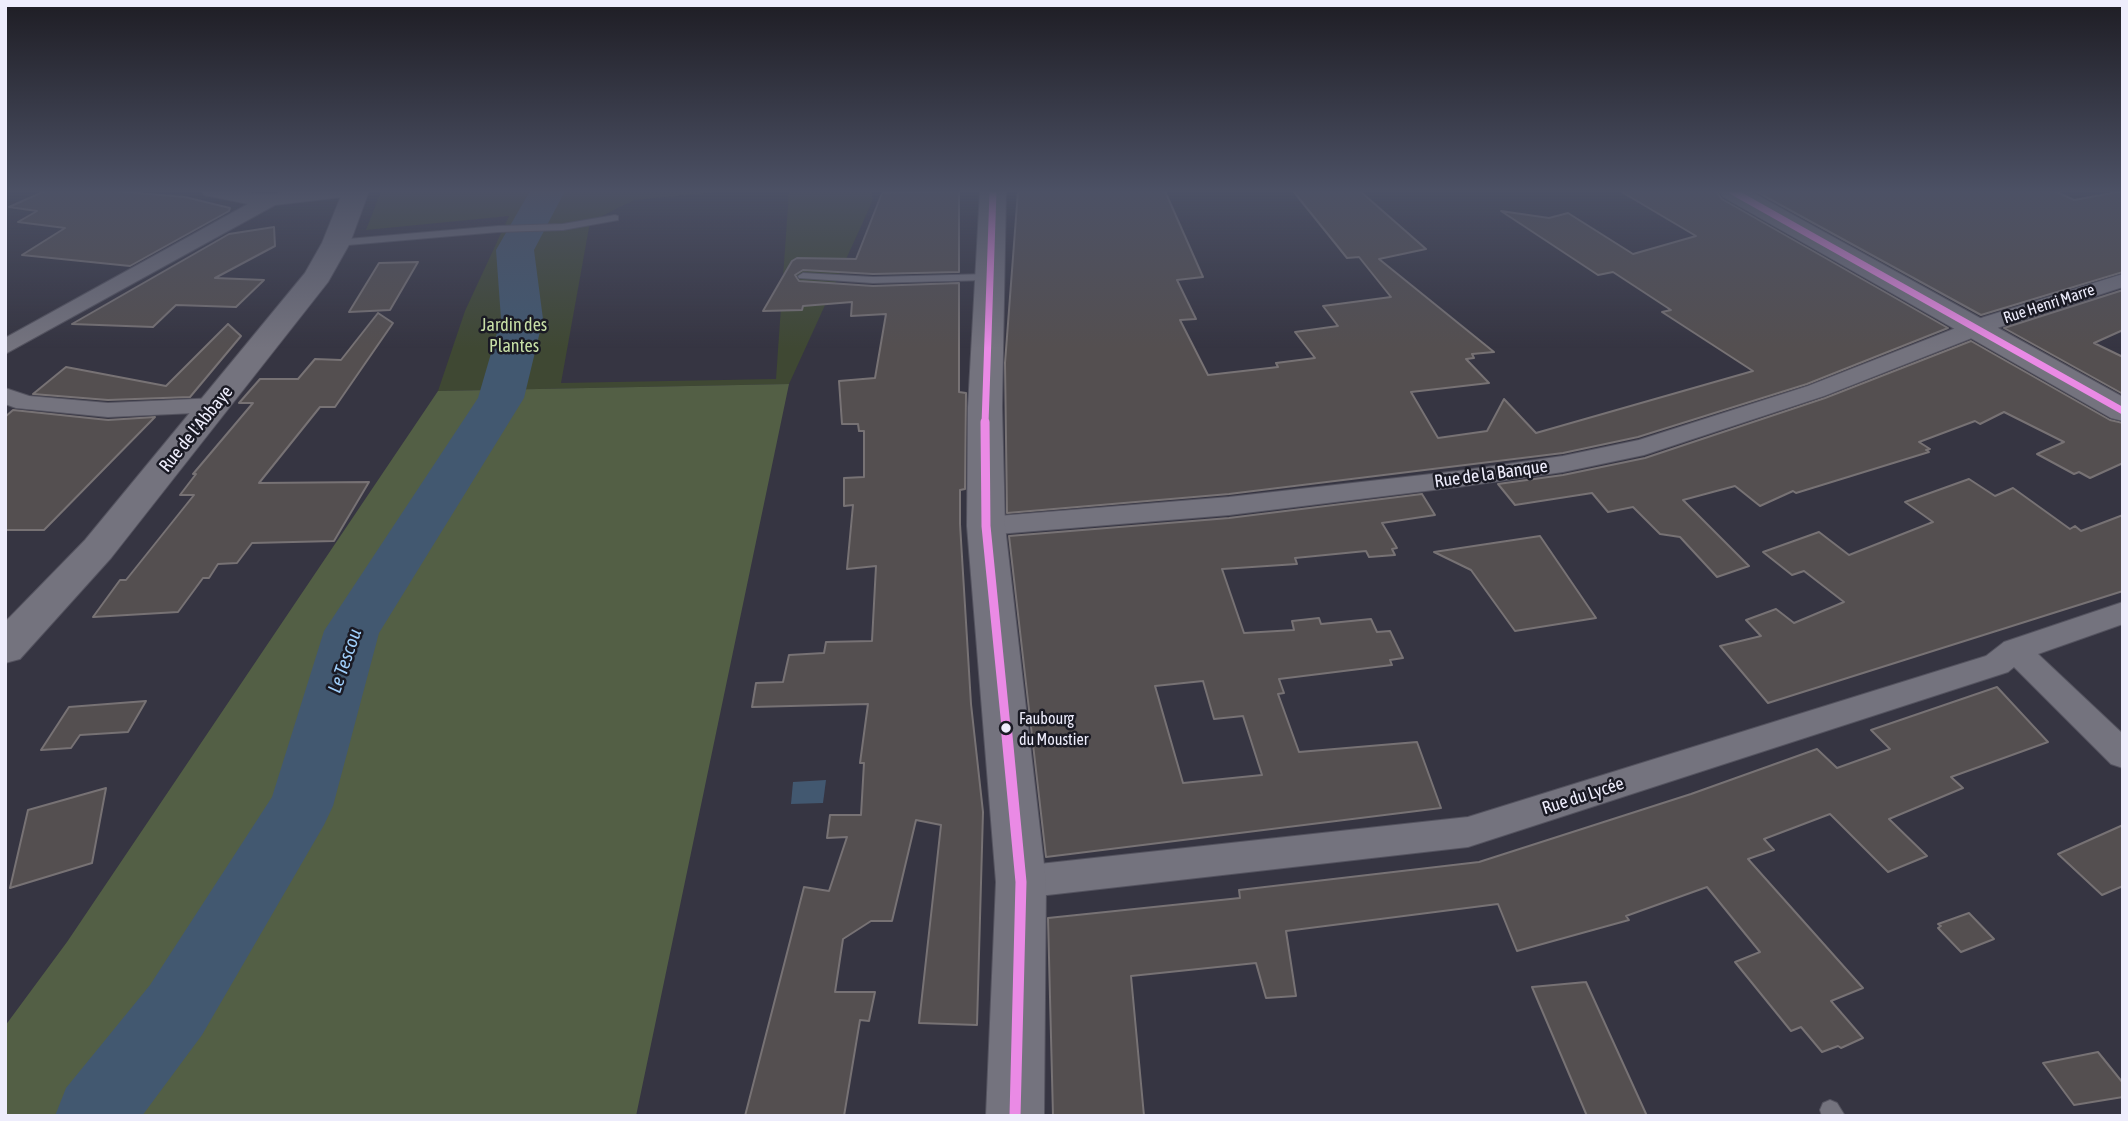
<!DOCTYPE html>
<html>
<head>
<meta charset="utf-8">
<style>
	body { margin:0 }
	#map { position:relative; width:2128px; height:1121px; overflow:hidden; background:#363542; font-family:"Asap Condensed",sans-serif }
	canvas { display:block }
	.frame { position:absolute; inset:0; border:7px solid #eeedfc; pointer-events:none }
</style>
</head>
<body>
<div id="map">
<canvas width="2128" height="1121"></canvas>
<div class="frame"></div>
</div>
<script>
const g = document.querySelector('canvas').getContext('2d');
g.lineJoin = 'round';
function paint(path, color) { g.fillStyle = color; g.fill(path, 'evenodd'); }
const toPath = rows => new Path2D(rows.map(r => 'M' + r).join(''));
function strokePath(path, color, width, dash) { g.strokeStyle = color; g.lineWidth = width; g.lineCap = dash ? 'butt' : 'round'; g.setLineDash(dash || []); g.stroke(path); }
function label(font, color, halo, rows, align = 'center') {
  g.font = font + ' "Asap Condensed",sans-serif'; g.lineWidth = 5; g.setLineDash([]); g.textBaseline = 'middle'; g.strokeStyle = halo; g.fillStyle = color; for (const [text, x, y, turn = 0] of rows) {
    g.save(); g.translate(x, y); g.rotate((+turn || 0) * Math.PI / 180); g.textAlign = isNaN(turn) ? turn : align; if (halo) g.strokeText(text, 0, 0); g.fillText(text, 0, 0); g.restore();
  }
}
const green = toPath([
	[381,191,731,191,634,200,590,222,561,383,776,379,789,191,872,191,873,200,789,384,438,391,465,311,509,216,366,230]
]);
const forest = toPath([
	[789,384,636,1116,5,1116,5,1026,67,942,438,391]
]);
const water = toPath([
	[826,780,823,803,791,804,793,782]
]);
const river = toPath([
	[530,191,565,191,534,250,543,319,524,398,379,633,333,806,324,825,202,1035,142,1116,55,1116,66,1088,150,985,272,797,324,631,478,398,501,319,496,250,530,191]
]);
const building = toPath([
	[45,191,115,191,185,197,230,208,229,211,130,266,22,255,65,228,18,222,37,211,9,207,45,191],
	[959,191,959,272,873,274,803,270,795,275,799,281,873,286,959,283,959,392,966,393,965,489,960,490,960,524,971,704,983,812,977,1025,919,1023,941,825,916,820,892,921,871,921,843,939,835,992,875,992,869,1021,860,1020,844,1116,745,1116,804,887,829,891,847,837,827,838,830,815,861,815,864,763,860,763,868,704,752,707,756,683,783,682,789,655,824,653,826,642,872,641,876,566,847,569,853,505,844,506,844,478,864,477,864,431,859,431,858,424,842,424,839,381,875,378,886,314,851,316,852,302,803,306,802,310,763,311,792,261,797,258,856,259,882,193,959,191],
	[1018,191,1165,191,1203,277,1177,280,1196,319,1180,320,1208,375,1278,367,1276,363,1315,358,1295,332,1338,326,1323,306,1391,297,1359,257,1347,258,1293,191,1360,191,1426,249,1379,259,1494,352,1472,354,1474,358,1466,359,1489,383,1411,392,1438,438,1487,431,1504,399,1536,433,1753,371,1662,312,1671,310,1613,272,1598,275,1501,211,1549,218,1568,213,1633,254,1696,236,1620,191,1716,191,1722,199,1948,328,1807,384,1638,437,1563,453,1229,494,1007,513,1005,363,1018,191],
	[1755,191,2055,191,2074,200,2123,191,2123,272,1981,315,1755,191],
	[274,227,275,246,215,278,264,280,236,307,176,305,153,327,72,324,229,234,274,227],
	[418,262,390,310,349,312,379,263,418,262],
	[2123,290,2123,330,2094,343,2123,357,2123,394,2004,328,2123,290],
	[378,313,393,323,335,407,320,407,259,483,369,482,334,541,252,543,237,563,218,564,209,578,203,578,178,612,93,617,120,580,126,580,194,495,180,495,196,474,193,474,253,403,239,403,260,379,298,379,315,359,341,360,378,313],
	[228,324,241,336,190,397,108,400,33,394,66,367,166,386,228,324],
	[1971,341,2110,420,2123,423,2123,463,2090,478,2079,472,2074,474,2037,454,2064,442,2004,412,1980,424,1975,421,1919,442,1930,449,1926,450,1929,452,1796,493,1793,491,1760,506,1735,486,1683,500,1749,566,1717,577,1680,537,1660,534,1633,507,1608,512,1592,493,1515,505,1498,484,1563,475,1645,458,1825,398,1971,341],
	[13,410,108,420,155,417,44,530,5,530,5,417,13,410],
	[1969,479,1995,496,2013,488,2070,529,2075,526,2081,531,2123,515,2123,591,1768,703,1720,646,1761,636,1746,620,1776,609,1794,623,1844,602,1804,571,1792,575,1763,552,1819,532,1849,555,1933,522,1905,502,1969,479],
	[1422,494,1435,515,1382,523,1397,548,1392,549,1395,555,1369,557,1366,551,1295,558,1297,564,1222,569,1244,633,1294,630,1292,621,1319,618,1321,624,1371,619,1377,632,1390,631,1403,658,1390,660,1392,665,1279,679,1284,693,1278,694,1299,752,1417,742,1441,808,1046,857,1009,536,1229,518,1422,494],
	[1203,681,1214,719,1243,716,1262,775,1183,783,1155,686,1203,681],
	[1540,536,1596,618,1515,631,1471,570,1434,552,1540,536],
	[1997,687,2048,742,1951,777,1963,788,1889,819,1927,856,1888,872,1830,814,1764,839,1774,850,1748,859,1863,988,1831,1001,1863,1038,1841,1048,1838,1046,1822,1052,1801,1027,1791,1031,1735,962,1760,952,1707,887,1626,916,1629,920,1517,951,1498,904,1286,931,1296,996,1266,998,1256,963,1131,976,1144,1116,1053,1116,1048,918,1240,898,1239,890,1479,862,1691,794,1817,749,1837,768,1890,749,1871,730,1997,687],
	[146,701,128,732,80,735,71,748,41,750,69,707,146,701],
	[106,788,92,863,10,888,28,810,106,788],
	[2123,825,2123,886,2102,895,2058,854,2123,825],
	[1969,913,1994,939,1961,952,1938,928,1941,926,1938,924,1969,913],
	[1586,982,1647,1116,1587,1116,1532,987,1586,982],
	[2098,1052,2123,1083,2123,1097,2074,1105,2043,1063,2098,1052]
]);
const lane = toPath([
	[615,215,618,216,618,220,563,230,498,232,336,246,331,243,336,240,498,226,563,224,615,215],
	[803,273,873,277,988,274,993,277,988,280,873,283,799,278,798,276,803,273],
	[1830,1100,1837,1103,1845,1116,1822,1116,1820,1110,1823,1103,1830,1100]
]);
const street = toPath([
	[202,191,270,194,300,191,352,191,343,197,275,205,5,354,5,338,248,204,204,195,202,191],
	[2123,274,2123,287,2000,327,1824,396,1644,455,1563,472,1458,487,1229,515,986,535,976,532,972,526,976,520,986,517,1229,497,1458,471,1563,456,1639,440,1808,386,1984,317,2123,274],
	[5,388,29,396,108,403,216,398,225,400,228,405,225,410,216,412,108,417,16,408,5,404,5,388],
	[2123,602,2123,624,2038,654,2123,734,2123,768,2111,764,2014,667,2008,672,1468,847,1021,898,1008,893,1003,882,1008,871,1021,866,1468,817,1986,656,2004,642,2123,602]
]);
const secondary = toPath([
	[343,191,369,191,350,243,328,282,111,558,20,659,5,663,5,622,85,540,305,273,322,243,343,191],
	[980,191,1006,191,1002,407,1005,526,1046,882,1044,1116,986,1116,996,882,967,526,968,407,980,191],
	[1719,191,1750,191,2123,397,2123,421,2111,418,1723,197,1719,191]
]);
const bus1Far2 = toPath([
	[1732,191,2123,411],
	[985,424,993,191]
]);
const bus1Far1 = toPath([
	[985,422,986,526,1006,727]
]);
const bus1 = toPath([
	[1006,725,1021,882,1015,1116]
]);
const markers = [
	[1006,728,6,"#eeedfc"]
];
const farStreetnames = [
	["Rue Henri Marre",2049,304,-18]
];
const busNames = [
	["Faubourg",1019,719],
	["du Moustier",1019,740]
];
const parkNames = [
	["Jardin des",514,325],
	["Plantes",514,346]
];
const streetNames = [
	["Rue de l'Abbaye",196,429,-51],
	["Rue de la Banque",1491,474,-8],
	["Rue du Lycée",1583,796,-18]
];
const waterNames = [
	["Le Tescou",345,661,-71]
];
paint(green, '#3f4833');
paint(forest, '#535f45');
paint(water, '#425870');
paint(river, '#425870');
paint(building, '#544f50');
strokePath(building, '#777274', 2);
strokePath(lane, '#54535f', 2);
strokePath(street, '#54535f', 2);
strokePath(secondary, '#54535f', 2);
paint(lane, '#74737e');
paint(street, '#74737e');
paint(secondary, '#74737e');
strokePath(bus1Far2, '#ea8ae5', 7);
strokePath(bus1Far1, '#ea8ae5', 9);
strokePath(bus1, '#ea8ae5', 11);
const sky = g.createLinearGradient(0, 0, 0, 348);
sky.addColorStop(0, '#1e1d24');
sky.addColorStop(0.55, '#4c5165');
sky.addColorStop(1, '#4c516500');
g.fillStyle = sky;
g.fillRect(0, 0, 2128, 348);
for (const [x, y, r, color] of markers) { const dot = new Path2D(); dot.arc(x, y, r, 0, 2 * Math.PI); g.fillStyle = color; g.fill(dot); strokePath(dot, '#1a1a24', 2.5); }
label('16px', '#eeedfc', '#1a1a24', farStreetnames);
label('16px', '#eeedfc', '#1a1a24', busNames, 'left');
label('18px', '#c7dfa6', '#1a1a24', parkNames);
label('18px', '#eeedfc', '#1a1a24', streetNames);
label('italic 19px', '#a0cffb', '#1a1a24', waterNames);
</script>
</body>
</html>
